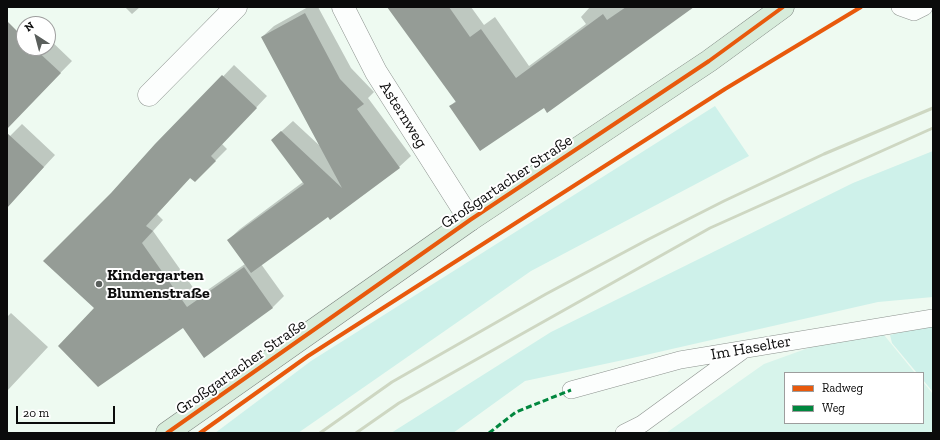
<!DOCTYPE html>
<html>
<head>
<meta charset="utf-8">
<style>
	body { margin:0 }
	#map { position:relative; width:940px; height:440px; overflow:hidden; background:#eefaf1; font-family:"Zilla Slab",serif }
	canvas { display:block }
	.frame { position:absolute; inset:0; border:8px solid #0b0b0b; pointer-events:none }
	.legend { position:absolute; left:784px; top:372px; width:140px; height:52px; box-sizing:border-box; background:#fff; border:1px solid #9d9d9d; margin:0; padding:5px 7px; list-style:none; font-size:12px; color:#0b0b0b }
	.legend li { display:flex; align-items:center; gap:8px; height:20px }
	.legend b { width:20px; border:1px solid #9d9d9d }
	.north { position:absolute; left:16px; top:16px; width:40px; height:40px; box-sizing:border-box; background:#fff; border:1px solid #9d9d9d; border-radius:50%; rotate:324deg; font-size:11px; font-weight:700; line-height:16px; text-align:center; color:#0b0b0b }
	.north::after { content:''; display:block; margin:auto; width:14px; height:18px; background:#5a5f5c; clip-path:polygon(50% 0,100% 100%,50% 72%,0 100%) }
	.scale { position:absolute; left:16px; top:406px; width:99px; height:18px; box-sizing:border-box; border:2px solid #0b0b0b; border-top:0; padding-left:5px; font-size:12px; line-height:14px; white-space:nowrap; color:#0b0b0b; -webkit-text-stroke:3px #fff; paint-order:stroke }
</style>
</head>
<body>
<div id="map">
<canvas width="940" height="440"></canvas>
<div class="frame"></div>
<ul class="legend">
<li><b style="height:5px;background:#e8590c"></b>Radweg</li>
<li><b style="height:5px;background:#00873e"></b>Weg</li>
</ul>
<div class="north">N</div>
<div class="scale">20 m</div>
</div>
<script>
const g = document.querySelector('canvas').getContext('2d');
g.lineJoin = 'round';
function paint(path, color) { g.fillStyle = color; g.fill(path, 'evenodd'); }
const toPath = rows => new Path2D(rows.map(r => 'M' + r).join(''));
function strokePath(path, color, width, dash) { g.strokeStyle = color; g.lineWidth = width; g.lineCap = dash ? 'butt' : 'round'; g.setLineDash(dash || []); g.stroke(path); }
function label(font, color, halo, rows, align = 'center') {
  g.font = font + ' "Zilla Slab",serif'; g.lineWidth = 4; g.setLineDash([]); g.textBaseline = 'middle'; g.strokeStyle = halo; g.fillStyle = color; for (const [text, x, y, turn = 0] of rows) {
    g.save(); g.translate(x, y); g.rotate((+turn || 0) * Math.PI / 180); g.textAlign = isNaN(turn) ? turn : align; if (halo) g.strokeText(text, 0, 0); g.fillText(text, 0, 0); g.restore();
  }
}
const green = toPath([
	[715,106,749,156,531,271,298,433,215,433,311,361],
	[933,151,933,297,878,302,628,359,525,381,453,433,391,433,551,332,853,183],
	[933,324,933,392,923,380,923,373,917,373,892,343,890,335]
]);
const pitch = toPath([
	[880,330,915,373,785,373,785,423,923,423,923,382,933,394,933,433,666,433,764,364,836,338]
]);
const shadow = toPath([
	[125,7,140,7,132,14],
	[308,7,318,7,351,68,374,92,368,98,411,156,399,167,330,218,328,216,261,264,284,296,273,307,204,356,183,327,95,308,112,193,234,65,267,96,222,144,227,149,195,181,191,177,157,214,163,220,153,231,199,296,245,264,228,240,240,229,303,182,272,140,293,121,320,146,262,37,274,26],
	[390,7,471,7,484,25,495,17,529,66,586,24,581,17,590,7,693,7,544,107,450,106,456,101],
	[24,29,24,48,48,48,48,38,72,61,25,109,7,115,7,46],
	[22,124,55,155,20,193,7,204,7,139],
	[11,313,48,347,7,391,7,317]
]);
const building = toPath([
	[387,7,449,7,470,37,481,29,516,78,603,14,607,20,626,7,694,7,547,113,544,108,480,151,449,106,456,102],
	[305,13,340,79,364,104,357,109,400,168,330,220,328,217,251,273,227,240,304,184,271,140,281,131,342,188,261,37],
	[7,21,24,38,24,48,34,48,61,73,7,129],
	[222,75,257,108,211,156,216,161,195,182,190,178,146,226,153,231,142,243,187,307,244,267,273,308,204,358,183,328,98,387,58,346,94,308,43,261,111,193,155,144],
	[7,133,44,167,7,208]
]);
const lane = toPath([
	[900,7,914,12,924,7],
	[571,390,680,360,933,318],
	[624,433,642,424,742,351]
]);
const street = toPath([
	[343,7,376,72,470,220],
	[149,95,236,7]
]);
const primary = toPath([
	[167,433,470,220,709,61,783,7]
]);
const rail = toPath([
	[320,433,392,382,546,294,647,240,724,201,824,154,933,108],
	[356,433,399,403,710,228,933,128]
]);
const quiet = toPath([
	[489,433,516,412,571,390]
]);
const cycleway = toPath([
	[167,433,470,220,709,61,783,7],
	[200,433,308,356,725,89,861,7]
]);
const markers = [
	[99,284,4,"#5a5f5c"]
];
const streetNames = [
	["Asternweg",403,115,58],
	["Großgartacher Straße",507,182,-34],
	["Im Haselter",751,348,-10],
	["Großgartacher Straße",241,367,-35]
];
const poiNames = [
	["Kindergarten",107,275],
	["Blumenstraße",107,293]
];
paint(green, '#cef1ea');
paint(pitch, '#d7f4eb');
paint(shadow, '#0003');
paint(building, '#959c96');
strokePath(lane, '#8d938f', 18);
strokePath(street, '#8d938f', 23);
strokePath(primary, '#7a807c', 23);
strokePath(lane, '#fcfefd', 17);
strokePath(street, '#fcfefd', 22);
strokePath(primary, '#d7ecdb', 22);
strokePath(rail, '#ced7c2', 3);
strokePath(quiet, '#00873e', 3, [6, 3]);
strokePath(cycleway, '#e8590c', 4);
for (const [x, y, r, color] of markers) { const dot = new Path2D(); dot.arc(x, y, r, 0, 2 * Math.PI); g.fillStyle = color; g.fill(dot); strokePath(dot, '#fff', 1.5); }
label('16px', '#0b0b0b', '#fff', streetNames);
label('bold 16px', '#0b0b0b', '#fff', poiNames, 'left');
</script>
</body>
</html>
